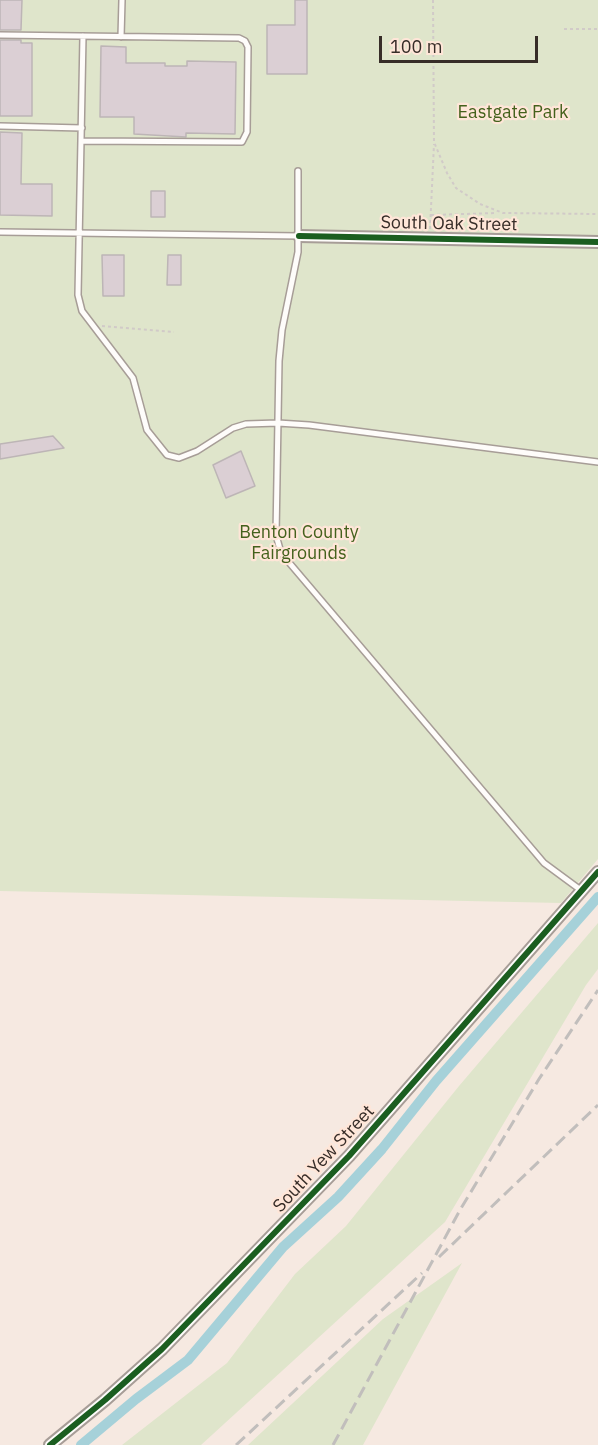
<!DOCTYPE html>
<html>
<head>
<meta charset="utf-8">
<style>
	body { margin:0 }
	#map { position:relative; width:598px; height:1445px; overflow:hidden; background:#f6e9e1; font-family:"IBM Plex Sans",sans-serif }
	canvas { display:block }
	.scale { position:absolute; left:379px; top:36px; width:159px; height:27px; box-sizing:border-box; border:3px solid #372d28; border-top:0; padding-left:8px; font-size:18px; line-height:21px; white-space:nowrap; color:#372d28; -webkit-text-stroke:4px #ffe6d8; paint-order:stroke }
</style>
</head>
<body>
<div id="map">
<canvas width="598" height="1445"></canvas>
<div class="scale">100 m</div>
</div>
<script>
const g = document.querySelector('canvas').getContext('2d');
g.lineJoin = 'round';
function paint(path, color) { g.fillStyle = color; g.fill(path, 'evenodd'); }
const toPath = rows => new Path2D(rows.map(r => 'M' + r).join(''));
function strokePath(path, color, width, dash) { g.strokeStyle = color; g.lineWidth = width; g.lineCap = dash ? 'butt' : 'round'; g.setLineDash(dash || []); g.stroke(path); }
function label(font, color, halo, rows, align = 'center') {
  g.font = font + ' "IBM Plex Sans",sans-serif'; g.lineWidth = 4.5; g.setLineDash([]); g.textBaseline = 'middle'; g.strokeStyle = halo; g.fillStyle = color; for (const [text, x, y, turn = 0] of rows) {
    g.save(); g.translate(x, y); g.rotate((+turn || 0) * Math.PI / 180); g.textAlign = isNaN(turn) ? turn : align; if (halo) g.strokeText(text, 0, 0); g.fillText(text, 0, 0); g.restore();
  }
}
const green = toPath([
	[0,0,598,0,598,859,561,903,0,891],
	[598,923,598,969,586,985,445,1222,201,1445,122,1445,227,1363,295,1274,346,1226,459,1086],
	[462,1263,363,1445,248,1445,383,1319]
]);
const canal = toPath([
	[81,1445,136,1399,188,1360,283,1247,338,1197,382,1149,436,1081,598,897]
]);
const building = toPath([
	[0,0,22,0,21,30,0,30,0,0],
	[295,0,307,0,307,74,267,74,267,25,295,25,295,0],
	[0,40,21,40,21,43,32,43,32,116,0,116,0,40],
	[101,46,126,47,126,63,165,63,165,66,187,66,187,61,236,62,235,134,186,133,186,137,134,134,134,117,100,117,101,46],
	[0,132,22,133,21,184,52,184,52,216,0,215,0,132],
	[151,191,165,191,165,217,151,217,151,191],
	[102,255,124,255,124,296,103,296,102,255],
	[168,255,181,255,181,285,167,285,168,255],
	[53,436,64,448,0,459,0,444,53,436],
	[241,451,255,486,226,498,213,465,241,451]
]);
const path = toPath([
	[433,0,434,142,447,173,456,188,480,204,503,213,598,214],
	[564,29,598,29],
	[431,215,497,213],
	[430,229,434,144],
	[102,326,174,332]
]);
const lane = toPath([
	[0,35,239,38,245,41,248,47,247,132,242,142,81,141],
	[83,36,78,295,82,311,133,378,147,430,167,455,179,458,197,451,233,428,246,424,278,423,309,425,598,462],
	[121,37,122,0],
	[0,126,82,128],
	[298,171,298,252,282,330,279,361,276,535,281,553,544,863,582,891],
	[0,232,299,236]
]);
const street = toPath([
	[299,236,598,242],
	[50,1445,105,1400,162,1349,349,1156,598,872]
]);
const rail = toPath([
	[439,1257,598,1105],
	[236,1445,422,1273],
	[333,1445,460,1210,539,1079,598,990]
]);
const cycleway = toPath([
	[299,236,598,242],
	[50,1445,105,1400,162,1349,349,1156,598,872]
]);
const parkNames = [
	["Eastgate Park",513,113],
	["Benton County",299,533],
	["Fairgrounds",299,554]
];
const streetNames = [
	["South Oak Street",449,224,1],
	["South Yew Street",324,1159,-47]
];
paint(green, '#dfe5cb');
strokePath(canal, '#a6d1d9', 10);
paint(building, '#dbcfd4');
strokePath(building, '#bdb5b6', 1.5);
strokePath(lane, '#a79d97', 8);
strokePath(street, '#a79d97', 14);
strokePath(path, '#d1cac8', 2, [3, 3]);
strokePath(lane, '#fefcfa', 5);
strokePath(street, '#fefcfa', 10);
strokePath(rail, '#c1bebc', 3, [12, 6]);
strokePath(cycleway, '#1b5e20', 6);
label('18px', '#44611c', '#ffe6d8', parkNames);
label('18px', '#372d28', '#ffe6d8', streetNames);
</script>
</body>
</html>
